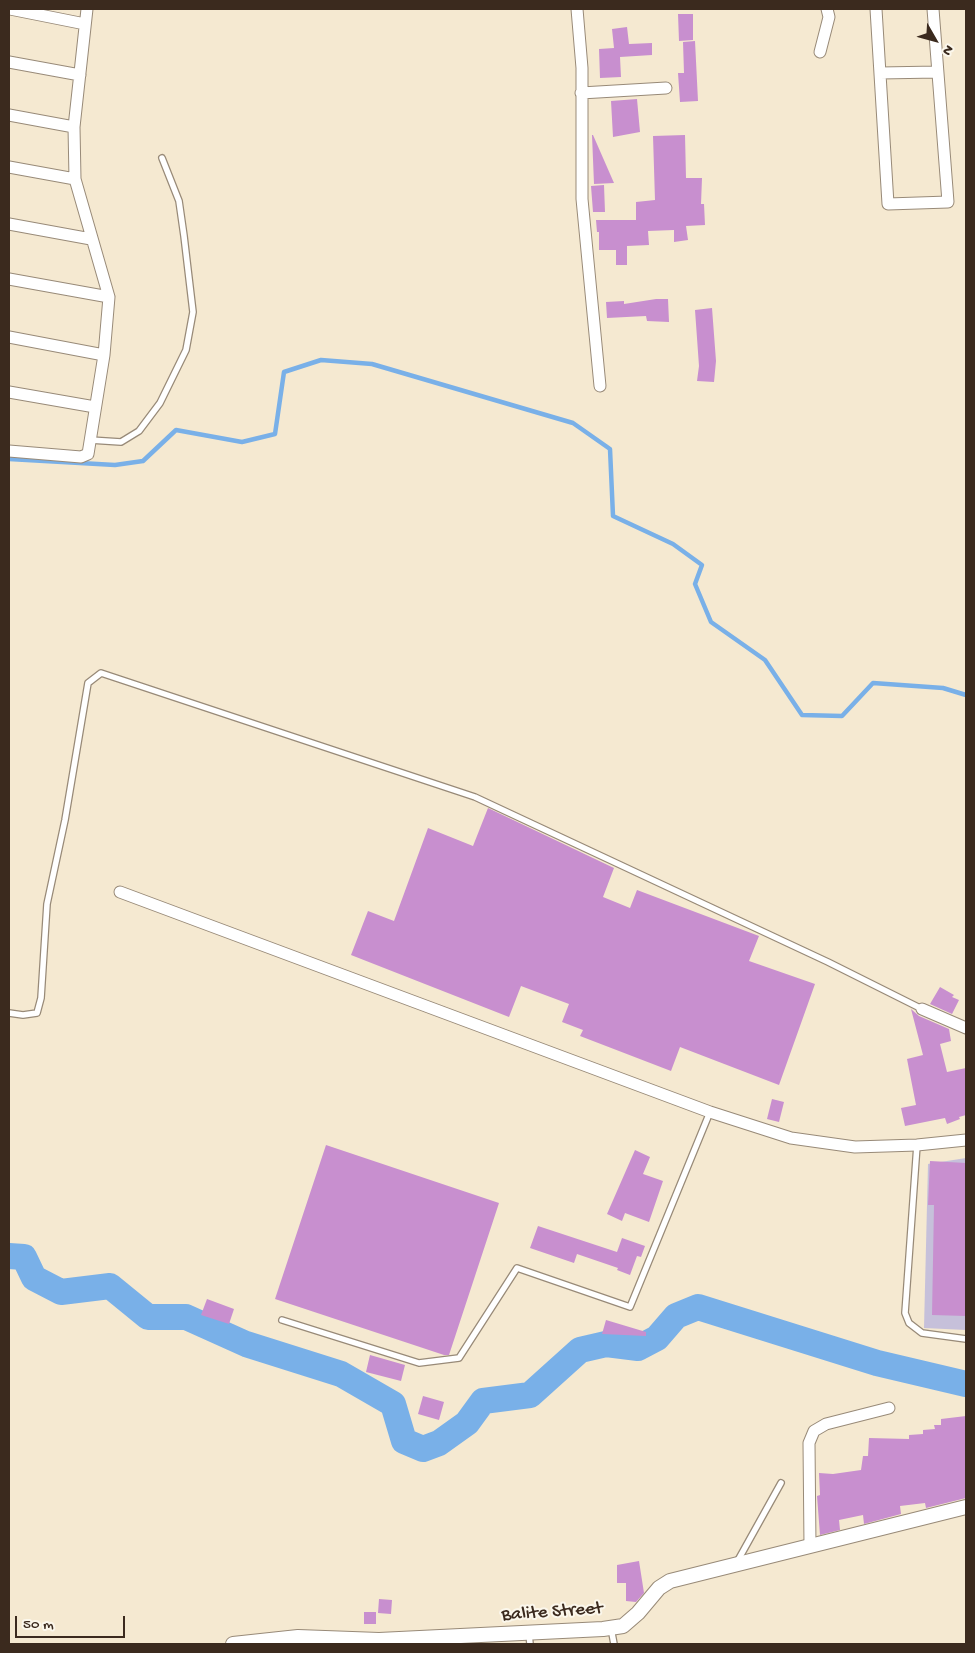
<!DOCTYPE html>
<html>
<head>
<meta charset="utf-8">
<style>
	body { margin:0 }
	#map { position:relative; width:975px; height:1653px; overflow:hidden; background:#f5e9d1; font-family:"Gochi Hand",sans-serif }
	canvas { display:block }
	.frame { position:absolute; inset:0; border:10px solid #3b2a1e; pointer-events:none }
	.north { position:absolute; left:910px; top:15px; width:50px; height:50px; -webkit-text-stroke:4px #fbf7ec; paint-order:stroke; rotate:128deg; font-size:14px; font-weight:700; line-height:20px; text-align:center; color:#3b2a1e }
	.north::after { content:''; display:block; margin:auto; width:18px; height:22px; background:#3b2a1e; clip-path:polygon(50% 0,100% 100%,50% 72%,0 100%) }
	.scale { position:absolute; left:15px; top:1616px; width:110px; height:22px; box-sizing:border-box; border:2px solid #3b2a1e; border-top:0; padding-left:6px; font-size:15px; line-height:18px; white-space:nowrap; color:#3b2a1e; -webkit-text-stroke:4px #fbf7ec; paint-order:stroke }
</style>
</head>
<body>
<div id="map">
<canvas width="975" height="1653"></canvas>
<div class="frame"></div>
<div class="north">N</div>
<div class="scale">50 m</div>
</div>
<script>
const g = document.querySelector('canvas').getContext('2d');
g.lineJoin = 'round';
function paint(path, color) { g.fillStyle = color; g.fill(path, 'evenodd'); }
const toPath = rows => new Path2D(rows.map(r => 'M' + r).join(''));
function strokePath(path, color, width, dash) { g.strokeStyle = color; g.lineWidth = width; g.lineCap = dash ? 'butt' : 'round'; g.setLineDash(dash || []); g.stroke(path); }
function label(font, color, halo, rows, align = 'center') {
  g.font = font + ' "Gochi Hand",sans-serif'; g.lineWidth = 4; g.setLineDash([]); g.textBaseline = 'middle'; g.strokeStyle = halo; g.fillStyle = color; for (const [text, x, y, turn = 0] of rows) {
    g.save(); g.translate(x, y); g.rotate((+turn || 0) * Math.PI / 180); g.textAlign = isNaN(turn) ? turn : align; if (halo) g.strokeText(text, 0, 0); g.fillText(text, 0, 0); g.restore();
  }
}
const industrial = toPath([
	[966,1158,966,1330,924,1328,928,1164]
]);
const stream = toPath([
	[9,459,115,465,143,461,176,430,242,442,275,434,284,372,321,360,372,364,573,423,610,449,613,516,673,544,702,565,695,584,711,622,765,660,802,715,842,716,873,683,943,688,966,695]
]);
const river = toPath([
	[9,1256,24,1257,34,1278,61,1292,110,1286,148,1317,186,1317,246,1344,341,1374,393,1404,404,1441,423,1449,439,1443,467,1423,483,1401,530,1395,580,1350,606,1344,638,1348,657,1338,676,1316,698,1307,877,1363,966,1384]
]);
const building = toPath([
	[678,14,693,14,693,40,679,41],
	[627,27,629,44,652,43,652,55,620,57,621,77,600,78,599,49,614,48,612,29],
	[695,41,698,101,680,102,678,73,684,73,683,42],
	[637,99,640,132,613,137,611,101],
	[592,135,593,135,614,183,594,184],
	[685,135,686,178,702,178,701,204,704,204,705,225,686,226,688,240,674,242,674,230,648,231,649,245,627,246,627,265,616,265,616,250,599,250,599,232,597,232,596,220,636,220,636,202,655,200,653,136],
	[604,185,605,212,593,212,591,186],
	[656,299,668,299,669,322,647,321,646,316,607,318,606,302,624,301,624,304],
	[712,308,716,361,714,382,697,381,699,366,695,310],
	[488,808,614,868,603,897,630,908,637,890,759,936,749,961,815,984,779,1085,680,1047,671,1071,580,1036,583,1030,562,1022,569,1004,521,986,509,1017,351,955,368,911,394,921,428,828,473,846],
	[940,987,954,995,952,997,959,1000,952,1014,930,1004],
	[911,1009,919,1016,949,1029,951,1041,940,1044,947,1072,966,1068,966,1115,959,1117,960,1119,947,1124,945,1118,905,1126,901,1108,916,1105,907,1059,923,1055],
	[772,1099,784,1102,779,1122,767,1119],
	[326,1145,499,1203,449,1355,444,1355,275,1299],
	[635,1150,650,1157,643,1174,663,1181,649,1222,625,1213,622,1221,607,1214],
	[930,1161,966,1163,966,1316,932,1315,934,1205,928,1205],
	[538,1226,617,1252,622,1238,645,1246,641,1257,637,1256,630,1275,617,1270,618,1268,577,1254,574,1263,530,1248],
	[207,1299,234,1309,229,1324,201,1315],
	[606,1320,646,1332,646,1336,602,1334],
	[370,1355,405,1365,401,1381,366,1372],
	[423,1396,444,1402,439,1420,418,1414],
	[966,1416,966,1498,926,1508,925,1503,900,1506,901,1514,864,1524,863,1515,839,1520,840,1530,820,1535,817,1496,820,1495,819,1473,833,1474,861,1470,863,1456,868,1456,869,1438,909,1439,909,1435,923,1434,923,1430,935,1429,934,1425,941,1425,941,1419],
	[639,1561,644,1593,636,1602,626,1601,626,1583,617,1583,617,1565],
	[379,1599,392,1600,391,1614,378,1613],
	[364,1612,376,1612,376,1624,364,1624]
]);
const service = toPath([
	[90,440,121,442,139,431,160,403,186,350,193,312,184,236,179,201,162,158],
	[9,1013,23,1015,37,1013,41,998,47,904,65,820,88,683,101,673,475,797,828,962,922,1009],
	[917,1145,905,1313,909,1323,922,1333,966,1339],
	[282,1320,419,1363,459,1358,517,1268,630,1307,710,1112],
	[737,1562,781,1483],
	[611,1628,614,1644],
	[529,1634,530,1644]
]);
const minor = toPath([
	[10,9,85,24],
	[577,9,582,68,582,199,600,386],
	[876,9,888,204,948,202,933,9],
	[820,52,829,17,827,9],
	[9,62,80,75],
	[880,73,937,72],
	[581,93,666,88],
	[9,115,74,127],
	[9,167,75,179],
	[9,224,91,239],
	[9,279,109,297],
	[9,337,104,355],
	[9,392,95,407],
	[9,451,81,457,88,454,104,355,109,297,75,179,74,127,87,9],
	[120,892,710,1112,791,1138,855,1147,917,1145,966,1140],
	[922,1009,966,1028],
	[810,1546,809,1443,814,1431,826,1424,889,1408]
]);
const tertiary = toPath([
	[233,1644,298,1637,379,1640,603,1629,623,1626,638,1613,659,1588,670,1581,966,1507]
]);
const streetNames = [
	["Balite Street",552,1613,-4]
];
paint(industrial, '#c6c0da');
strokePath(stream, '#79b0e8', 4.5);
strokePath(river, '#79b0e8', 26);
paint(building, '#c88fcf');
strokePath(service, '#988a78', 8);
strokePath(minor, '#988a78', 13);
strokePath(tertiary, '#988a78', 16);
strokePath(service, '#fff', 5.5);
strokePath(minor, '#fff', 11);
strokePath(tertiary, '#fff', 14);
label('19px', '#3b2a1e', '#fbf7ec', streetNames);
</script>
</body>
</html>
